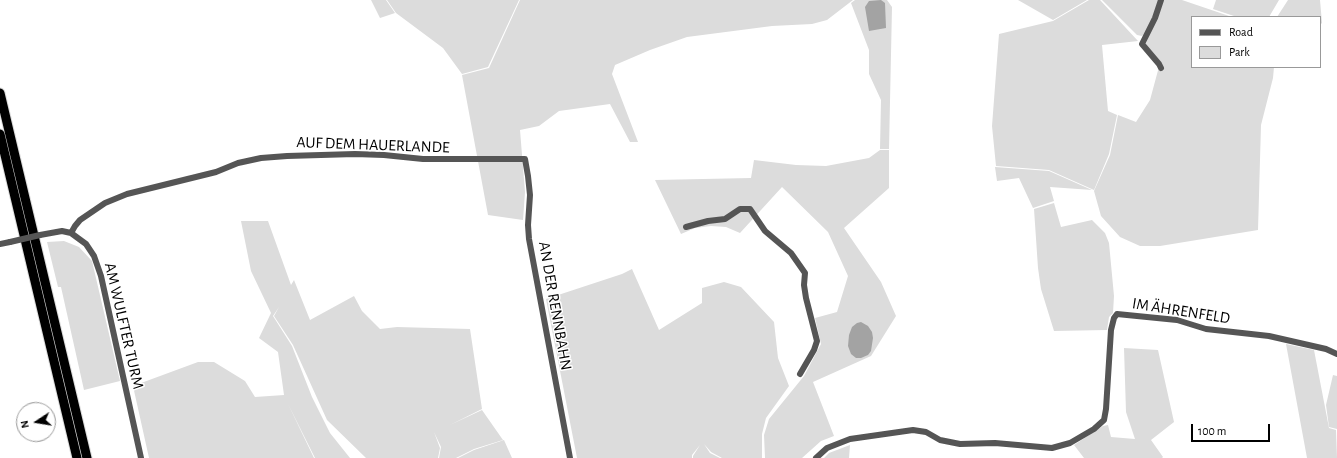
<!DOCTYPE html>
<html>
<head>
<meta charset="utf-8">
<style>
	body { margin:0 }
	#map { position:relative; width:1337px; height:458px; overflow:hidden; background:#fff; font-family:"Alegreya Sans",sans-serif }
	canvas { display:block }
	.legend { position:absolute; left:1191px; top:16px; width:130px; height:52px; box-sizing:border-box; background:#fff; border:1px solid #999; margin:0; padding:5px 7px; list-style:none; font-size:12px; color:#000 }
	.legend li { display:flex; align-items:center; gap:8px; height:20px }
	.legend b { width:20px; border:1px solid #999 }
	.north { position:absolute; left:16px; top:402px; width:40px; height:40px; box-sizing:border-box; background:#fff; border:1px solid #999; border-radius:50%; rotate:258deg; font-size:11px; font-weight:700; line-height:16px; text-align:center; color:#000 }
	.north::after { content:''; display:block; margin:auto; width:14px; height:18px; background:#000; clip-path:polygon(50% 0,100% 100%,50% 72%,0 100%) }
	.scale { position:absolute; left:1191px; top:424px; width:79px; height:18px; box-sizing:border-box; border:2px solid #000; border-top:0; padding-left:5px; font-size:12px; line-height:14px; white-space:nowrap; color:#000; -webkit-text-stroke:3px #fff; paint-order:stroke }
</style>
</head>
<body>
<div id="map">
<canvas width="1337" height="458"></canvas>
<ul class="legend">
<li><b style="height:5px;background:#555"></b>Road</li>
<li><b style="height:11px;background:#dcdcdc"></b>Park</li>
</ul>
<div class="north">N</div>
<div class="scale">100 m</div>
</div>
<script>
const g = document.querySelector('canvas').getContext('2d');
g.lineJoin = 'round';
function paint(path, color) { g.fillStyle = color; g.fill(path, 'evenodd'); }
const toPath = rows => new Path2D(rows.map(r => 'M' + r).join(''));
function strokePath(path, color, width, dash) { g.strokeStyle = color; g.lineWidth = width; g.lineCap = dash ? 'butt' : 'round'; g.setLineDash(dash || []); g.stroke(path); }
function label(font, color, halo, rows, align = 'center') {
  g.font = font + ' "Alegreya Sans",sans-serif'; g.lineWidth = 3; g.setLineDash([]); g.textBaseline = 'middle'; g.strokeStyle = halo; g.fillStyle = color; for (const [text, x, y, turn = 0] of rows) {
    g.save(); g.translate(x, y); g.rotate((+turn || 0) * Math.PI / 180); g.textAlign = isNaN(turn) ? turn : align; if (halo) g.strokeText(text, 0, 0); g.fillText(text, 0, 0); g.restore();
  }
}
const green = toPath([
	[371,0,386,0,395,13,380,18],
	[387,0,519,0,488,67,462,74,443,48,396,13],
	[520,0,853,0,827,20,812,24,772,26,687,37,650,50,615,65,612,74,638,142,630,142,610,104,559,111,539,126,520,130,525,192,523,220,488,215,462,75,489,68],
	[855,0,887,0,892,7,889,149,880,149,881,100,869,74,869,50,851,3],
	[1018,0,1087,0,1053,20],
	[1089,0,1100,0,1138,41,1102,45,1108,111,1117,115,1109,154,1094,190,1049,170,996,166,992,126,999,34,1053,21],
	[1102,0,1182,0,1232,17,1192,17,1192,67,1274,67,1273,78,1261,125,1258,230,1160,246,1140,246,1120,237,1101,216,1094,191,1110,155,1118,115,1136,122,1150,100,1160,63,1145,46,1149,35,1146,33,1142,36,1137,35],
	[1216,0,1279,0,1269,17,1237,17,1213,9],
	[1288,0,1320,0,1322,23,1320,25,1320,17,1277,17],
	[880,150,889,150,889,188,844,228,881,282,896,316,871,356,813,382,834,436,821,441,802,458,765,458,764,435,769,419,804,376,821,344,815,318,837,312,848,276,828,232,782,187,740,233,726,227,711,226,695,228,681,234,655,180,751,178,754,160,796,165,826,166,869,158],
	[995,167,1049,171,1092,190,1050,187,1054,201,1033,208,1019,178,997,181],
	[1054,203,1061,227,1092,220,1105,233,1109,243,1114,296,1113,313,1109,317,1107,330,1054,331,1041,289,1038,268,1034,209],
	[241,221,268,221,291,285,294,280,310,320,354,296,362,311,380,329,397,327,470,329,482,409,450,425,482,410,503,440,474,449,456,458,439,458,441,447,434,432,440,448,438,458,366,458,327,420,293,345,274,316,279,307,273,316,292,346,312,397,330,433,350,458,315,458,288,404,314,458,149,458,133,386,198,362,214,362,245,381,255,397,284,395,278,352,259,338,271,313,251,271],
	[64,241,79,247,92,261,120,381,84,390,61,287,58,287,47,242],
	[632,269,659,330,702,303,702,288,724,282,741,287,774,322,778,358,789,386,766,418,762,434,762,458,722,458,711,452,704,444,710,453,720,458,693,458,693,456,700,445,692,455,692,458,577,458,546,299,622,274],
	[1286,344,1314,350,1329,428,1336,430,1337,458,1307,458],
	[1124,348,1158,350,1174,422,1151,440,1163,457,1162,458,1084,458,1074,445,1103,426,1108,425,1111,437,1135,439,1126,412],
	[1333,375,1337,376,1337,431,1337,429,1329,427,1326,405],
	[504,440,512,458,458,458,474,450],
	[850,445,849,458,824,458,829,453]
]);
const water = toPath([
	[881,0,885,3,886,28,869,31,865,7,869,1],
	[861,322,868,326,872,332,873,338,871,351,868,355,861,358,856,358,851,354,848,346,849,335,852,327,857,323]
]);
const minor = toPath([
	[1161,68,1159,64,1142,44,1155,18,1161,0],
	[686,227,708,221,725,219,740,209,750,209,765,231,791,253,805,273,804,285,806,298,817,341,814,350,800,374],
	[71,233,75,226,80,220,105,203,127,194,216,172,238,163,261,158,287,156,355,154,384,155,423,159,525,159,528,176,530,195,528,225,529,239,570,458],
	[40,235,62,231,71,233,86,244,94,256,101,276,141,458],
	[0,244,10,242],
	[816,458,827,448,850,439,913,430,926,432,940,440,960,444,995,443,1052,448,1070,443,1094,429,1104,420,1106,409,1111,330,1114,318,1117,314,1177,320,1206,329,1269,336,1326,349,1337,354]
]);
const highway = toPath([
	[0,93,87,458],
	[0,134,77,458]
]);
const minorBridge = toPath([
	[10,242,40,235]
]);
const streetNames = [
	["AUF DEM HAUERLANDE",373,145,2],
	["AN DER RENNBAHN",555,306,80],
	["IM ÄHRENFELD",1181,311,9],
	["AM WULFTER TURM",124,326,77]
];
paint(green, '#dcdcdc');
paint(water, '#a3a3a3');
strokePath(highway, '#dbdbdb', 11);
strokePath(minor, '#555', 6);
strokePath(highway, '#000', 9);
strokePath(minorBridge, '#555', 6);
label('16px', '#000', '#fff', streetNames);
</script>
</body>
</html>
